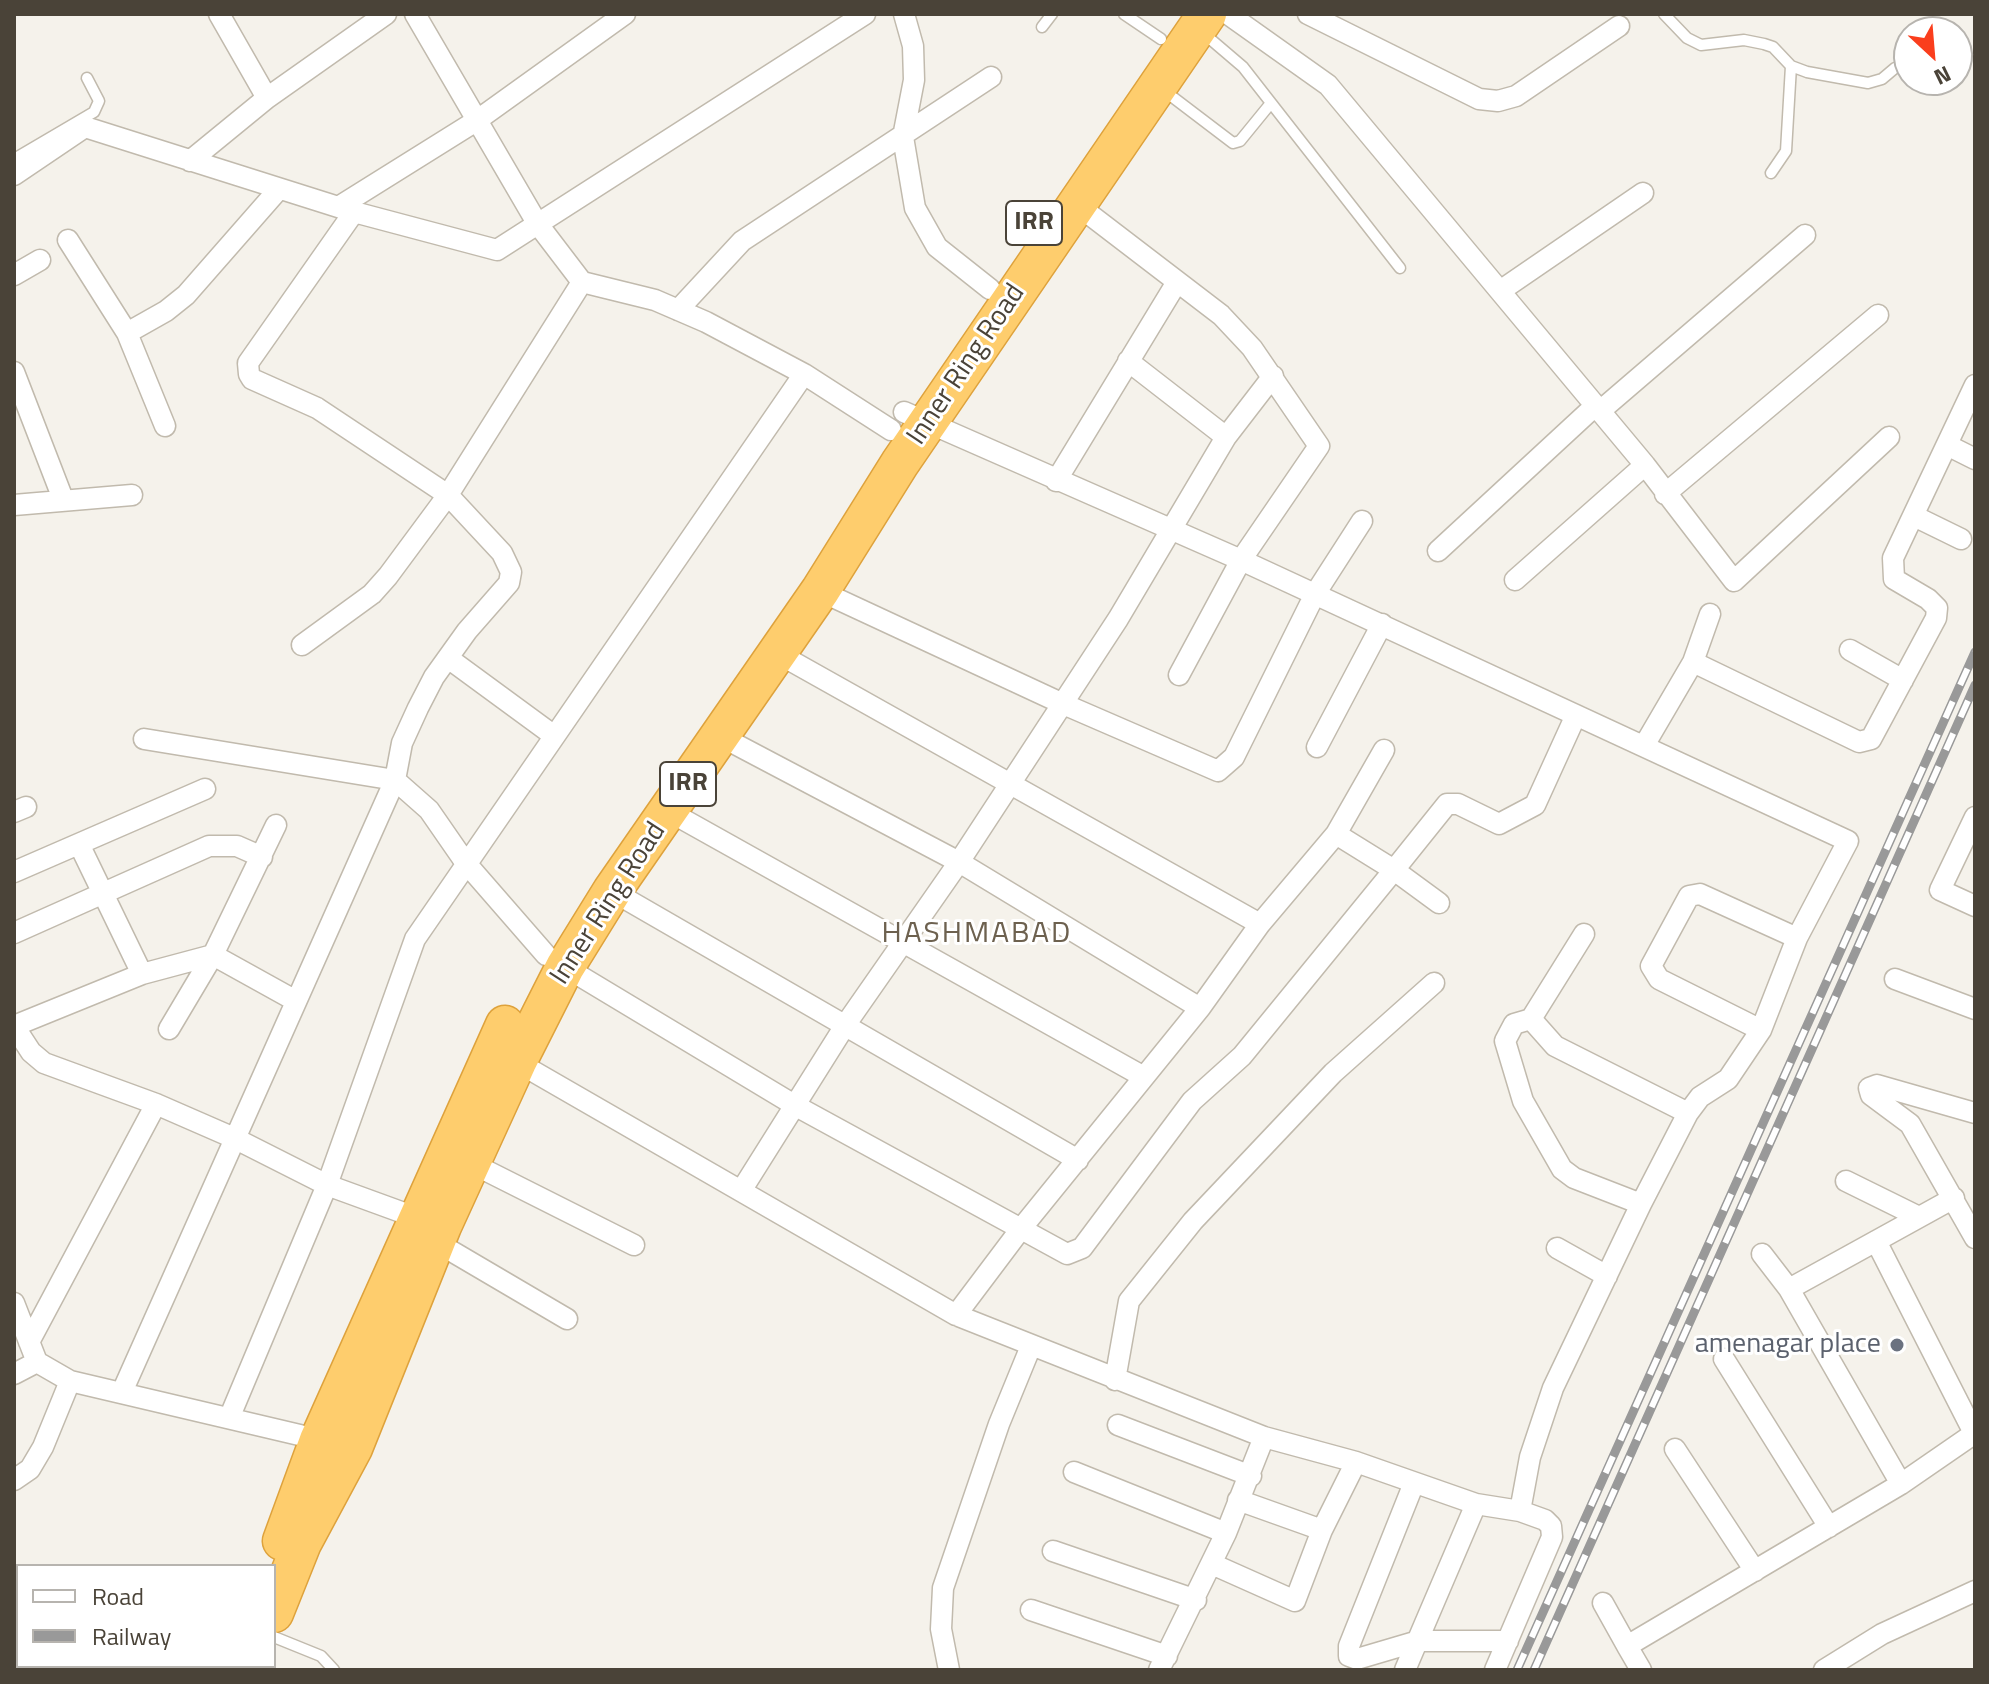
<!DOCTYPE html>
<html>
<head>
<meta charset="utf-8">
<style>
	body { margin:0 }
	#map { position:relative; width:1989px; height:1684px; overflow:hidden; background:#f5f2eb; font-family:"Titillium Web",sans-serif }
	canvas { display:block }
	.frame { position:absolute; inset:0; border:16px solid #4a4338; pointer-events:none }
	.legend { position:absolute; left:16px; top:1564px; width:260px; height:104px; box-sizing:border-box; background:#fff; border:2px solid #b7b4af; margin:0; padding:10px 14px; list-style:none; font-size:24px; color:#4a4338 }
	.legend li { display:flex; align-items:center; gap:16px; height:40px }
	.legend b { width:40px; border:2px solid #b7b4af }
	.north { position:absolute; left:1893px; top:16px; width:80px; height:80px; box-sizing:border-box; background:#fff; border:2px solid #b7b4af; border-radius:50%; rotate:154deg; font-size:22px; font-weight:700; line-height:32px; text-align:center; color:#4a4338 }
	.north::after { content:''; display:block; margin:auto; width:28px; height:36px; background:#fa3e1d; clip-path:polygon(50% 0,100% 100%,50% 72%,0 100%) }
</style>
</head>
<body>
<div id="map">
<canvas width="1989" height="1684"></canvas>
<div class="frame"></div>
<ul class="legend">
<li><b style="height:10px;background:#fff"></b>Road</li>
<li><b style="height:10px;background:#999"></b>Railway</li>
</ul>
<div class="north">N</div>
</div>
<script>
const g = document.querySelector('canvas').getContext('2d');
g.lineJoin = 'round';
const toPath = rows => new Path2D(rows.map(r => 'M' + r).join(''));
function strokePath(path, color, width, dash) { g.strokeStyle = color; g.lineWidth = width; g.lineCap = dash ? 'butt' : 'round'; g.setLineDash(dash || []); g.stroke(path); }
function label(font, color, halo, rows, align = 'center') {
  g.font = font + ' "Titillium Web",sans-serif'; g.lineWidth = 6; g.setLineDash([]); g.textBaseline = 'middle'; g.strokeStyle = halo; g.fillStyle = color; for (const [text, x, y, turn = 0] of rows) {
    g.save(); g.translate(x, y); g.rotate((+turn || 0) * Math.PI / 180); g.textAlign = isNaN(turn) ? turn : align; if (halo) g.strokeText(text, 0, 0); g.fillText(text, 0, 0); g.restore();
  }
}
const lane = toPath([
	[1124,14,1161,39],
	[1664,14,1687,38,1701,45,1744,40,1764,44,1773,47,1791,66,1807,72,1868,83,1882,79,1895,68],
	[1042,27,1052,14],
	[1202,32,1243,67,1400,268],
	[1162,89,1233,143,1240,141,1271,103],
	[14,159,94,112,99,101,87,78],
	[1771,173,1786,151,1791,66],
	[274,1637,321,1656,334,1670]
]);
const street = toPath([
	[219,14,267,98],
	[415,14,537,223,582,282,655,300,706,322,804,374,891,430],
	[904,14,913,46,914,80,903,137,915,208,937,247,990,289],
	[1228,14,1328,85,1645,465,1734,581,1889,437],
	[1308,14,1479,99,1498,101,1516,96,1619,26],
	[190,161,267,98,386,14],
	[14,175,85,127,354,212,497,250,865,14],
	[1076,204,1221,315,1252,348,1319,446,1241,560,1179,675],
	[340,206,476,121,625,14],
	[68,240,127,333],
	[14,275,40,260],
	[1500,291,1643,193],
	[678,310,742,241,991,77],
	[1128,361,1226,437],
	[14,372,63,499],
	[1600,411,1805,235],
	[904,412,1241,560,1848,841,1797,938,1761,1030,1728,1079,1700,1097,1688,1113,1641,1204,1553,1388,1530,1457,1520,1511],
	[165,426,127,333,166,311,186,295,278,190],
	[1947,445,1975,459],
	[1056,481,1177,282],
	[1665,494,1878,315],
	[14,505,132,495],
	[1914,516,1961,539],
	[1438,551,1595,406],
	[1515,580,1645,465],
	[820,591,1061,703,1218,771,1234,757,1315,594,1362,521],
	[302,645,372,594,388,576,448,495,582,282],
	[1850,650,1903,680],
	[777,653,1260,924],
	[448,658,553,735],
	[1693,662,1859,742,1871,739,1936,618,1937,608,1928,599,1894,579,1893,558,1975,385],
	[720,736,959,862,1200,1008],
	[144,739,395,780,429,810,465,862,546,955],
	[1645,744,1693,662,1710,614],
	[1317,747,1382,624],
	[1384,750,1336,834,1394,870,1447,804,1458,804,1499,824,1535,805,1576,715],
	[14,812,26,807],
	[670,812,1144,1077],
	[1975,817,1940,890,1975,906],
	[79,844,142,974],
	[14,872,205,789],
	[612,891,1078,1160],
	[14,933,209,846,237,846,262,857],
	[1584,934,1531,1019,1514,1024,1505,1041,1523,1101,1562,1169,1574,1178,1641,1204],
	[565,967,796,1106,1067,1254,1082,1248,1192,1101,1242,1056,1394,870,1439,903],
	[1895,979,1975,1009],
	[1531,1019,1555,1046,1688,1113],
	[14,1026,31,1052,44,1063,156,1104,234,1138,327,1185,423,1220],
	[14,1026,142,974,213,955,296,1001],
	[169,1029,213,955,276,825],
	[1761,1030,1659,979,1651,966,1689,896,1700,894,1797,938],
	[517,1062,956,1315,1264,1437,1356,1462,1476,1504,1520,1511,1545,1520,1551,1526,1552,1537,1495,1670],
	[1975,1113,1877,1085,1869,1088,1871,1095,1910,1124,1975,1238],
	[471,1163,634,1245],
	[1846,1181,1919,1217],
	[741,1191,846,1024,959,862,1118,619,1226,437,1273,376],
	[1876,1241,1974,1433],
	[436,1242,567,1319],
	[1557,1248,1607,1276],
	[1762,1254,1789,1289,1901,1484],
	[1789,1289,1954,1198],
	[14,1303,37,1362,70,1381,325,1441],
	[956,1315,1020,1230,1200,1008,1260,924,1336,834],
	[29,1342,156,1104],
	[1724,1359,1829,1527],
	[14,1374,37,1362],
	[1115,1380,1129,1301,1193,1221,1333,1073,1434,983],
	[122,1392,395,780,402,743,418,708,434,677,467,631,509,583,511,572,502,553,448,495,317,408,252,379,249,374,248,363,354,212],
	[230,1416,327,1185,415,939,804,374],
	[1118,1425,1251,1476],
	[1675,1449,1755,1571],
	[1074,1472,1226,1533],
	[14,1480,30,1469,43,1447,70,1381],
	[1414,1483,1349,1646,1349,1656,1357,1659,1418,1641,1508,1641],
	[1238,1500,1322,1530],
	[1053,1551,1196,1600],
	[1212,1564,1295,1601,1322,1530,1356,1462],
	[1603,1603,1627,1646],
	[1031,1610,1167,1656],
	[949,1670,941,1629,943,1588,999,1424,1031,1346],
	[1159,1670,1226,1533,1264,1437],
	[1405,1670,1476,1504],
	[1641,1670,1627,1646,1901,1484,1975,1433],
	[1824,1670,1882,1634,1975,1591]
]);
const highway = toPath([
	[282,1541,319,1440,505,1025],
	[274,1613,302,1543,353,1448,442,1226,517,1062,565,967,612,891,820,591,900,463,1207,14],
	[231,1670,233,1666]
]);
const rail = toPath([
	[1517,1670,1975,652],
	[1534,1670,1975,685]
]);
const markers = [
	[1897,1345,8,"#6b7280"]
];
const shields = [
	[1034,223,56],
	[688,784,56]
];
const shieldNames = [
	["IRR",1034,223],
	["IRR",688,784]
];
const streetNames = [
	["Inner Ring Road",967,365,-56],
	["Inner Ring Road",609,904,-57]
];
const worshipNames = [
	["amenagar place",1881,1345]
];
const neighbourhoodNames = [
	["HASHMABAD",977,935]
];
strokePath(lane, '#c1baad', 13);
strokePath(street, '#c1baad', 23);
strokePath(highway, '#dea23c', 41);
strokePath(lane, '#fff', 10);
strokePath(street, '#fff', 20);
strokePath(highway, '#fecd6d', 38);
strokePath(rail, '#999', 9);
strokePath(rail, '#fff', 6, [18]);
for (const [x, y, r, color] of markers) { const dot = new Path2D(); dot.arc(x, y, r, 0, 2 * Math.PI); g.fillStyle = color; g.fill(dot); strokePath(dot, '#fff', 3); }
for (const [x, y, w] of shields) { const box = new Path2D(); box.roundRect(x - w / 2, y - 22, w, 44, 6); g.fillStyle = '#fff'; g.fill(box); strokePath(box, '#4a4338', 2); }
label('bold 26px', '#4a4338', null, shieldNames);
label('28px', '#4a4338', '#fff', streetNames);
label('28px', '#5b616d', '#fff', worshipNames, 'right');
g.letterSpacing = '2px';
label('30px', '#6d614f', '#fff', neighbourhoodNames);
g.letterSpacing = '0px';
</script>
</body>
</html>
